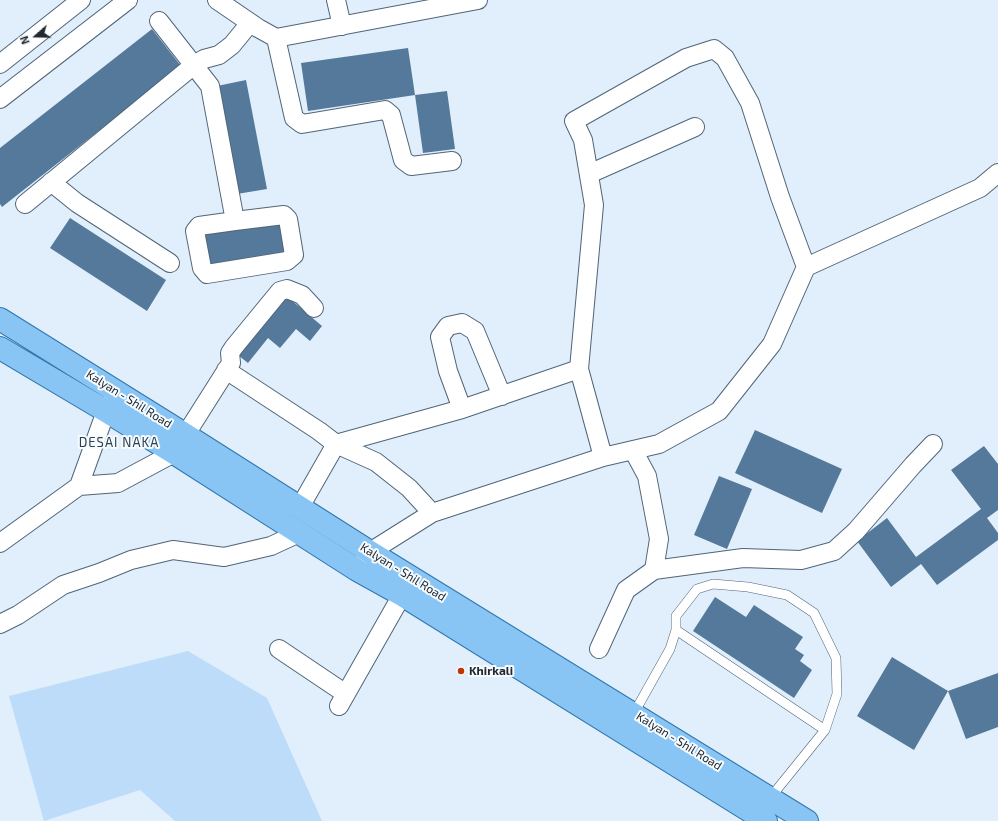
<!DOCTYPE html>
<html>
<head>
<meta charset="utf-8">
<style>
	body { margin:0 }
	#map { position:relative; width:998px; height:821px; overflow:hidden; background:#e1effc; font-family:"Exo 2",sans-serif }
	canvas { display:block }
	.north { position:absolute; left:16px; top:16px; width:40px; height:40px; -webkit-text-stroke:3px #f6fbff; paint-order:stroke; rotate:250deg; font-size:11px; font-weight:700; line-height:16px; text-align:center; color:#202931 }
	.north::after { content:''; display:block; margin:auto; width:14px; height:18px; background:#202931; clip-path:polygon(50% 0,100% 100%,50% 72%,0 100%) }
</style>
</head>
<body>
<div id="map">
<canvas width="998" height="821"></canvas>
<div class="north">N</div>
</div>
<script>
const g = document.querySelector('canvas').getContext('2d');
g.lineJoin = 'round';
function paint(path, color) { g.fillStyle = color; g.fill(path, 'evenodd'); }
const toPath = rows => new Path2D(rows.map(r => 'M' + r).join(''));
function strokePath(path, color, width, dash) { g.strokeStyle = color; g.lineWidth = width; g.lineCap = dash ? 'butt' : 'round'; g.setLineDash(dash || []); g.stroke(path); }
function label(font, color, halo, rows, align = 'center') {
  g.font = font + ' "Exo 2",sans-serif'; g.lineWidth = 4; g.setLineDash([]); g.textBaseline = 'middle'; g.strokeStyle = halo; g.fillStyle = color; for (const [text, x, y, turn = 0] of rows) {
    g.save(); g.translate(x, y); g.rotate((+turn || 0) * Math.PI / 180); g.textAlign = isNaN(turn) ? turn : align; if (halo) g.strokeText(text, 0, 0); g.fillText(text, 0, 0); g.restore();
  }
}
const green = toPath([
	[188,651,267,698,322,821,175,821,140,790,44,821,9,696]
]);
const building = toPath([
	[152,29,181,66,2,207,0,204,0,148],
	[408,48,415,95,308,111,301,63],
	[246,80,267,189,237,194,217,86],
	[447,91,455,149,423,153,415,95],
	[70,218,166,280,147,311,50,248],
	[284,221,289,255,207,267,202,233],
	[283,293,322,326,310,341,296,329,280,348,268,338,248,363,234,352],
	[755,430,842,469,822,513,735,473],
	[984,446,998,464,998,510,987,518,998,533,998,540,937,585,921,564,891,587,857,541,887,518,916,557,981,509,951,470],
	[719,476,752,489,727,549,694,535],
	[715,597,746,617,754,605,803,637,795,649,804,655,800,661,812,670,794,698,693,631],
	[892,657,948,691,998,673,998,727,966,739,948,691,914,750,857,716]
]);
const service = toPath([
	[676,630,825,730],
	[634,713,670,649,676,630,676,616,697,589,713,584,748,587,787,595,814,613,836,658,837,694,825,730,770,798]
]);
const minor = toPath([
	[217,0,258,28,276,38,478,0],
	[336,0,342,26],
	[159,21,210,86,235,221,199,226,195,231,202,268,207,274,287,261,294,255,288,219,284,215,235,221],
	[276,38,294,118,302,124,385,110,391,115,403,160,411,166,452,161],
	[0,64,81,0],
	[0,99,128,0],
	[589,174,695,127],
	[51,182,77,203,170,263],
	[25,204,194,65,204,59,219,55,232,45,250,23],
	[226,370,319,431,336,444,376,462,409,488,432,513],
	[462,409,448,371,440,337,448,326,462,323,475,331,502,396],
	[633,450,647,476,659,539,654,570],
	[603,457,579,369,594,205,583,140,574,121,686,58,714,49,725,58,750,103,780,197,806,267],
	[79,486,106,411,113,400],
	[300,507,336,444,462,409,579,369],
	[0,543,79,486,118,483,174,453,231,363,230,353,234,347,280,291,287,289,302,295,314,308],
	[363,562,370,552,432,513,603,457,659,444,719,411,772,344,806,267,980,188,998,173],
	[0,624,18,615,63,585,99,573,131,560,173,550,224,557,271,546,299,533],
	[279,649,346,694],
	[599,649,626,590,654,570,743,558,801,560,834,551,856,531,913,465,933,444],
	[339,706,402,595]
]);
const primary = toPath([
	[0,319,186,435,370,552,807,821],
	[0,348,106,411,174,453,357,570,402,595,766,821]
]);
const markers = [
	[461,671,4,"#be3602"]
];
const streetNames = [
	["Kalyan - Shil Road",129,399,32],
	["Kalyan - Shil Road",403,572,32],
	["Kalyan - Shil Road",679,741,32]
];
const poiNames = [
	["Khirkali",469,671]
];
const neighbourhoodNames = [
	["DESAI NAKA",119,443]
];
paint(green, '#bddcf9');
paint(building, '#55799a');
strokePath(service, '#506578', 10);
strokePath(minor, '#506578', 20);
strokePath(primary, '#3076ac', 24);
strokePath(service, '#fff', 9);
strokePath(minor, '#fff', 18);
strokePath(primary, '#88c5f5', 22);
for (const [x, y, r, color] of markers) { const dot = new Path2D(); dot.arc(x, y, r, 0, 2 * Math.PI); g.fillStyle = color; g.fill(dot); strokePath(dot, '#f6fbff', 1.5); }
label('12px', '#202931', '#f6fbff', streetNames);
label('bold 12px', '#202931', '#f6fbff', poiNames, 'left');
g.letterSpacing = '1px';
label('13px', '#2d4051', '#f6fbff', neighbourhoodNames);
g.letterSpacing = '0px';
</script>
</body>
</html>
